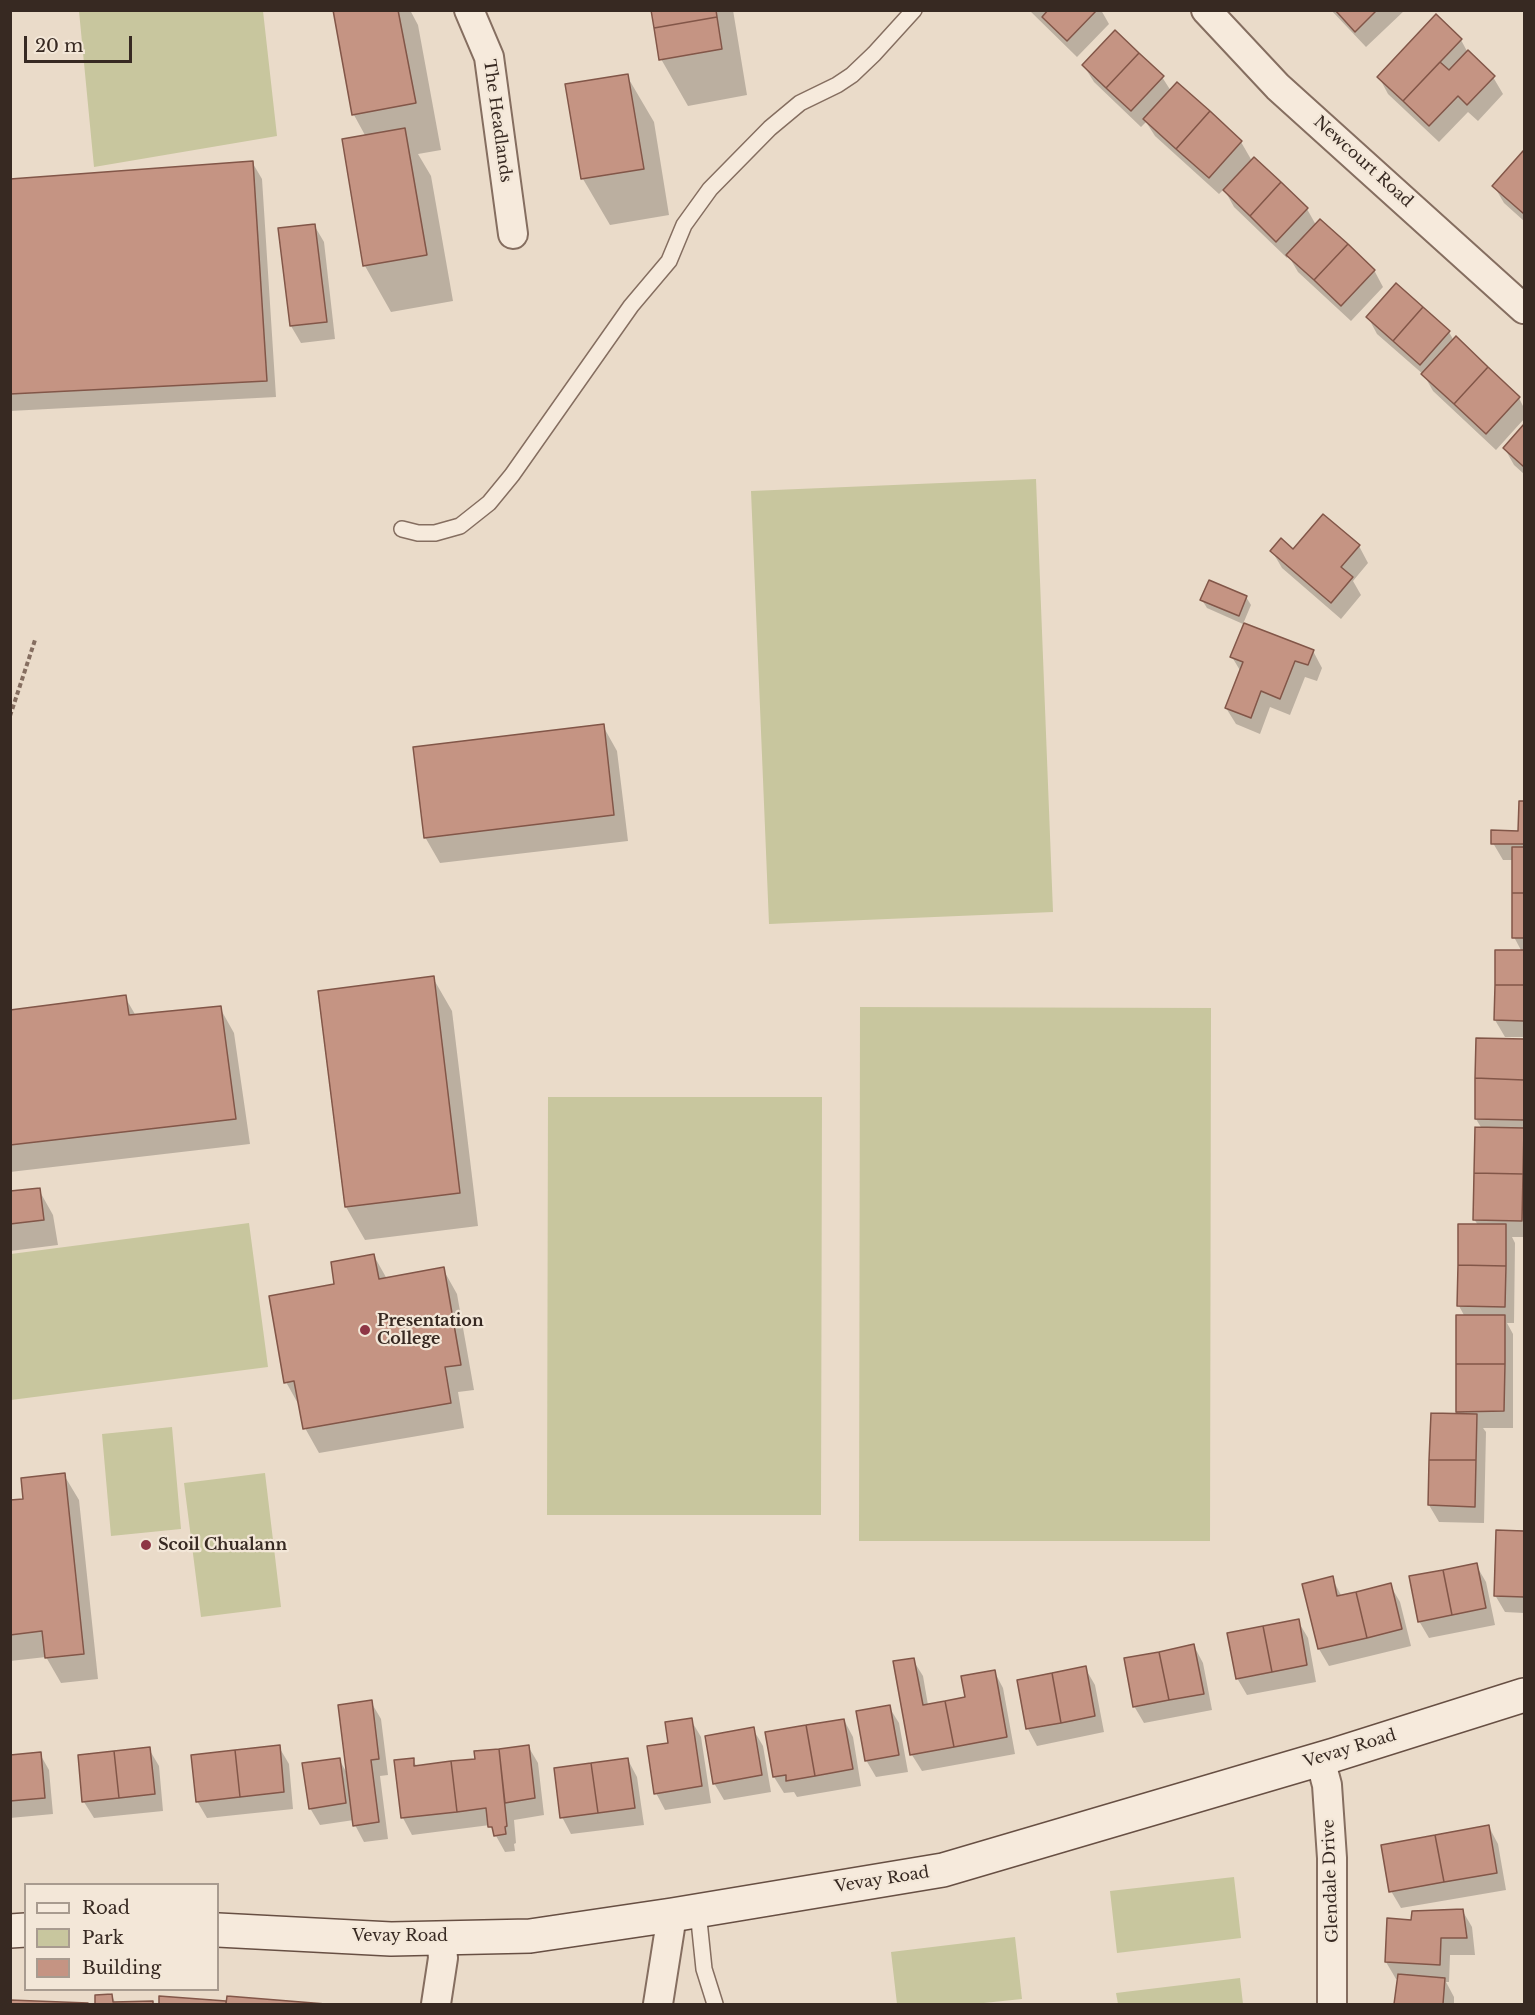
<!DOCTYPE html>
<html>
<head>
<meta charset="utf-8">
<style>
	body { margin:0 }
	#map { position:relative; width:1535px; height:2015px; overflow:hidden; background:#eadbc9; font-family:"Libre Baskerville",serif }
	canvas { display:block }
	.frame { position:absolute; inset:0; border:12px solid #372922; pointer-events:none }
	.legend { position:absolute; left:24px; top:1883px; width:195px; height:108px; box-sizing:border-box; background:#f3e7d8; border:2px solid #a89b8f; margin:0; padding:8px 10px; list-style:none; font-size:18px; color:#372922 }
	.legend li { display:flex; align-items:center; gap:12px; height:30px }
	.legend b { width:30px; border:2px solid #a89b8f }
	.scale { position:absolute; left:24px; top:36px; width:108px; height:27px; box-sizing:border-box; border:3px solid #372922; border-top:0; padding-left:8px; font-size:18px; line-height:21px; white-space:nowrap; color:#372922; -webkit-text-stroke:4px #f3e7d8; paint-order:stroke }
</style>
</head>
<body>
<div id="map">
<canvas width="1535" height="2015"></canvas>
<div class="frame"></div>
<ul class="legend">
<li><b style="height:8px;background:#f6eadc"></b>Road</li>
<li><b style="height:16px;background:#c8c69e"></b>Park</li>
<li><b style="height:16px;background:#c59483"></b>Building</li>
</ul>
<div class="scale">20 m</div>
</div>
<script>
const g = document.querySelector('canvas').getContext('2d');
g.lineJoin = 'round';
function paint(path, color) { g.fillStyle = color; g.fill(path, 'evenodd'); }
const toPath = rows => new Path2D(rows.map(r => 'M' + r).join(''));
function strokePath(path, color, width, dash) { g.strokeStyle = color; g.lineWidth = width; g.lineCap = dash ? 'butt' : 'round'; g.setLineDash(dash || []); g.stroke(path); }
function label(font, color, halo, rows, align = 'center') {
  g.font = font + ' "Libre Baskerville",serif'; g.lineWidth = 4.5; g.setLineDash([]); g.textBaseline = 'middle'; g.strokeStyle = halo; g.fillStyle = color; for (const [text, x, y, turn = 0] of rows) {
    g.save(); g.translate(x, y); g.rotate((+turn || 0) * Math.PI / 180); g.textAlign = isNaN(turn) ? turn : align; if (halo) g.strokeText(text, 0, 0); g.fillText(text, 0, 0); g.restore();
  }
}
const green = toPath([
	[79,11,263,11,277,136,94,167],
	[1036,479,1053,912,769,924,751,491],
	[860,1007,1211,1008,1210,1541,859,1541],
	[548,1097,822,1097,821,1515,547,1515],
	[249,1223,268,1367,11,1400,11,1254],
	[172,1427,181,1529,111,1536,102,1434],
	[265,1473,281,1607,201,1617,184,1483],
	[1234,1877,1241,1938,1117,1953,1110,1891],
	[1015,1937,1022,1999,974,2004,897,2004,891,1952],
	[1240,1978,1243,2004,1118,2004,1116,1993]
]);
const shadow = toPath([
	[334,10,410,10,418,25,441,150,418,154,431,176,453,301,391,312,365,266,343,140,366,137,354,115],
	[652,10,733,10,747,95,688,106,661,59],
	[1029,10,1101,10,1109,24,1077,57],
	[1331,10,1405,10,1366,47],
	[1461,40,1468,53,1493,77,1503,94,1478,121,1468,112,1439,142,1388,94,1379,77],
	[1084,66,1162,77,1171,91,1177,84,1241,142,1252,161,1307,209,1316,225,1374,270,1383,287,1351,321,1298,272,1288,255,1287,258,1234,207,1224,189,1219,194,1155,136,1146,122,1141,127,1094,82],
	[627,76,654,122,669,215,610,225,583,179,567,85],
	[1523,153,1524,154,1524,221,1504,203,1494,186],
	[252,162,262,179,276,397,10,411,10,180],
	[314,225,324,242,335,339,301,343,291,326,280,229],
	[1368,317,1449,332,1454,341,1519,398,1524,408,1524,419,1496,450,1433,391,1424,375,1377,334],
	[1524,426,1524,474,1514,465,1505,449],
	[1359,546,1368,563,1353,581,1361,595,1341,619,1282,568,1272,551],
	[1246,597,1251,605,1243,624,1207,608,1202,600],
	[1313,651,1322,668,1317,681,1305,677,1290,715,1270,707,1260,734,1236,724,1226,708,1241,672,1232,657],
	[603,726,617,751,628,841,440,863,425,837],
	[1520,802,1524,803,1524,1037,1505,1037,1495,1020,1522,952,1514,937,1513,860,1503,860,1493,843,1520,832],
	[433,978,452,1011,478,1226,365,1240,346,1207],
	[125,997,136,1016,220,1008,234,1033,250,1144,10,1172,10,1033],
	[1524,1040,1524,1237,1512,1237,1515,1243,1514,1323,1507,1323,1513,1334,1513,1428,1483,1428,1486,1432,1484,1523,1439,1522,1429,1505,1432,1414,1460,1415,1458,1411,1465,1317,1459,1306,1478,1225,1474,1219,1482,1129,1476,1119],
	[39,1190,53,1215,58,1245,10,1251,10,1193],
	[374,1256,387,1279,443,1269,457,1294,474,1390,458,1392,464,1428,319,1453,305,1428,301,1409,286,1382],
	[64,1475,79,1500,98,1679,61,1683,46,1657,10,1661,10,1502,24,1500],
	[1498,1532,1524,1533,1524,1613,1505,1612,1495,1595],
	[1476,1565,1486,1582,1495,1625,1429,1638,1419,1621],
	[1332,1578,1342,1597,1390,1585,1400,1602,1411,1646,1329,1666,1319,1649,1303,1585],
	[1298,1621,1308,1638,1316,1682,1247,1695,1237,1678],
	[1194,1646,1203,1663,1212,1710,1144,1723,1134,1706],
	[913,1660,923,1676,928,1705,967,1698,994,1671,1003,1688,1015,1754,922,1771,912,1755],
	[1085,1668,1095,1685,1104,1732,1037,1746,1028,1729,1018,1681],
	[371,1702,381,1719,388,1775,380,1776,388,1839,364,1842,355,1825,354,1820,320,1825,310,1808,339,1759,348,1775],
	[889,1707,899,1723,908,1772,876,1777,866,1760],
	[691,1720,701,1737,711,1803,665,1810,656,1793,669,1744],
	[844,1720,853,1737,861,1786,797,1797,794,1792,784,1793,774,1777],
	[753,1729,763,1746,771,1792,724,1800,714,1783],
	[528,1746,538,1763,544,1815,514,1820,516,1843,514,1844,515,1851,505,1852,490,1825,412,1835,403,1818,413,1760,417,1767,477,1760,476,1753],
	[279,1747,289,1764,293,1809,207,1818,197,1801],
	[149,1749,159,1766,163,1811,94,1818,84,1802],
	[40,1754,49,1770,53,1814,10,1818,10,1756],
	[628,1760,637,1777,644,1825,571,1834,562,1817],
	[1489,1827,1498,1844,1506,1890,1401,1908,1391,1891],
	[1462,1910,1472,1927,1475,1955,1450,1955,1449,1982,1446,1982,1454,1997,1454,2004,1396,2004,1399,1979,1396,1979,1386,1962,1413,1921],
	[96,1996,112,1996,116,2004,152,2003,153,2004,96,2004],
	[228,1997,309,2004,227,2004],
	[161,1998,225,2003,226,2004,160,2004],
	[10,2001,87,2004,10,2004]
]);
const building = toPath([
	[333,10,398,10,416,103,352,115,333,10],
	[651,10,716,10,717,17,654,28,651,10],
	[1048,10,1097,10,1067,41,1042,17,1048,10],
	[1335,10,1377,10,1355,32,1335,10],
	[1436,14,1462,39,1403,101,1377,77,1436,14],
	[717,17,722,49,659,60,654,28,717,17],
	[1115,30,1139,53,1106,88,1082,65,1115,30],
	[1468,50,1495,76,1467,105,1458,96,1429,126,1403,101,1440,62,1449,70,1468,50],
	[1139,53,1164,76,1131,111,1106,88,1139,53],
	[628,74,644,169,581,179,565,84,628,74],
	[1177,82,1210,111,1176,149,1143,119,1177,82],
	[1210,111,1242,141,1209,178,1176,149,1210,111],
	[405,128,427,255,363,266,342,139,405,128],
	[1523,151,1524,152,1524,214,1492,186,1523,151],
	[1254,157,1281,182,1250,216,1223,190,1254,157],
	[253,161,267,381,10,394,10,179,253,161],
	[1281,182,1308,208,1276,242,1250,216,1281,182],
	[1320,219,1348,244,1314,280,1286,255,1320,219],
	[315,224,327,322,290,326,278,228,315,224],
	[1348,244,1375,270,1341,306,1314,280,1348,244],
	[1396,283,1423,307,1393,341,1366,317,1396,283],
	[1423,307,1450,331,1420,365,1393,341,1423,307],
	[1456,336,1488,367,1454,404,1421,374,1456,336],
	[1488,367,1520,397,1486,434,1454,404,1488,367],
	[1524,424,1524,467,1503,448,1524,424],
	[1323,514,1360,545,1341,567,1353,577,1331,603,1270,551,1281,538,1293,549,1323,514],
	[1209,580,1247,596,1239,616,1200,600,1209,580],
	[1244,623,1314,650,1308,665,1295,661,1280,699,1261,691,1251,718,1225,708,1243,662,1230,657,1244,623],
	[604,724,614,815,424,838,413,747,604,724],
	[1519,801,1524,801,1524,844,1491,844,1491,830,1518,831,1519,801],
	[1512,847,1524,847,1524,893,1512,893,1512,847],
	[1512,893,1524,893,1524,938,1512,938,1512,893],
	[1495,950,1524,950,1524,985,1495,985,1495,950],
	[434,976,460,1193,345,1207,318,991,434,976],
	[1495,985,1524,985,1524,1021,1494,1020,1495,985],
	[126,995,129,1015,221,1006,236,1119,10,1145,10,1010,126,995],
	[1476,1038,1524,1039,1524,1080,1475,1078,1476,1038],
	[1475,1078,1524,1080,1524,1120,1475,1119,1475,1078],
	[1475,1127,1524,1128,1523,1174,1474,1173,1475,1127],
	[1474,1173,1523,1174,1522,1221,1473,1220,1474,1173],
	[40,1188,44,1220,10,1224,10,1191,40,1188],
	[1458,1224,1506,1224,1506,1266,1458,1265,1458,1224],
	[374,1254,379,1279,444,1267,461,1365,445,1367,451,1403,303,1429,294,1381,284,1383,269,1296,334,1284,331,1262,374,1254],
	[1458,1265,1506,1266,1505,1307,1457,1306,1458,1265],
	[1456,1315,1505,1315,1505,1364,1456,1364,1456,1315],
	[1456,1364,1505,1364,1504,1411,1456,1412,1456,1364],
	[1431,1413,1477,1414,1476,1460,1429,1460,1431,1413],
	[1429,1460,1476,1460,1475,1507,1428,1505,1429,1460],
	[65,1473,84,1654,45,1658,42,1631,10,1635,10,1500,23,1499,21,1478,65,1473],
	[1496,1530,1524,1531,1524,1597,1494,1596,1496,1530],
	[1477,1563,1486,1608,1452,1615,1443,1570,1477,1563],
	[1443,1570,1452,1615,1418,1622,1409,1576,1443,1570],
	[1333,1576,1337,1596,1356,1592,1367,1638,1318,1649,1302,1584,1333,1576],
	[1391,1583,1402,1629,1367,1638,1356,1592,1391,1583],
	[1299,1619,1307,1665,1272,1672,1263,1626,1299,1619],
	[1263,1626,1272,1672,1236,1679,1227,1633,1263,1626],
	[1194,1644,1204,1694,1169,1700,1159,1652,1194,1644],
	[1159,1652,1169,1700,1133,1707,1124,1658,1159,1652],
	[914,1658,923,1705,945,1701,954,1747,910,1755,893,1661,914,1658],
	[1086,1666,1095,1716,1061,1723,1052,1673,1086,1666],
	[995,1670,1007,1737,954,1747,945,1701,965,1697,961,1676,995,1670],
	[1052,1673,1061,1723,1026,1729,1017,1680,1052,1673],
	[372,1700,379,1759,371,1760,379,1822,353,1826,338,1705,372,1700],
	[890,1705,899,1755,865,1761,856,1711,890,1705],
	[692,1718,702,1786,654,1794,647,1746,668,1743,665,1722,692,1718],
	[844,1719,853,1769,815,1776,806,1725,844,1719],
	[806,1725,815,1776,786,1781,786,1775,773,1777,765,1732,806,1725],
	[754,1727,762,1775,713,1784,705,1736,754,1727],
	[280,1745,284,1792,240,1797,235,1750,280,1745],
	[529,1745,535,1798,505,1803,499,1749,529,1745],
	[150,1747,155,1794,119,1798,114,1751,150,1747],
	[499,1749,507,1826,505,1827,506,1834,494,1836,492,1827,488,1827,486,1808,457,1812,451,1761,475,1759,474,1751,499,1749],
	[235,1750,240,1797,196,1802,191,1755,235,1750],
	[114,1751,119,1798,82,1802,78,1755,114,1751],
	[41,1752,45,1798,10,1801,10,1755,41,1752],
	[340,1758,346,1803,309,1809,302,1763,340,1758],
	[414,1758,414,1766,451,1761,457,1812,401,1818,394,1760,414,1758],
	[628,1758,635,1808,598,1813,591,1763,628,1758],
	[591,1763,598,1813,560,1818,554,1768,591,1763],
	[1489,1825,1497,1873,1444,1882,1435,1835,1489,1825],
	[1435,1835,1444,1882,1389,1892,1381,1845,1435,1835],
	[1463,1909,1467,1938,1441,1938,1440,1965,1385,1962,1387,1918,1411,1920,1412,1911,1463,1909],
	[1398,1974,1445,1978,1443,2004,1394,2004,1398,1974],
	[112,1994,113,2002,153,2001,153,2004,95,2004,95,1995,112,1994],
	[159,1996,226,2001,226,2004,159,2004,159,1996],
	[227,1996,326,2004,226,2004,227,1996],
	[10,2000,88,2003,88,2004,10,2004,10,2000]
]);
const path = toPath([
	[10,716,35,640]
]);
const lane = toPath([
	[402,529,418,533,435,533,460,526,489,503,512,475,631,306,669,261,684,225,710,189,770,128,800,103,837,85,852,75,874,54,914,10],
	[698,1911,704,1969,715,2004]
]);
const street = toPath([
	[469,10,489,57,513,234],
	[1206,10,1278,87,1524,309],
	[1320,1759,1327,1785,1332,1858,1332,2004],
	[436,2004,443,1958,441,1937],
	[658,2004,672,1915]
]);
const secondary = toPath([
	[218,1930,391,1939,530,1936,672,1915,943,1870,1334,1755,1524,1695],
	[10,1931,26,1930]
]);
const markers = [
	[365,1330,6,"#8e3645"],
	[146,1545,6,"#8e3645"]
];
const streetNames = [
	["The Headlands",497,121,82],
	["Newcourt Road",1363,162,42],
	["Vevay Road",1350,1749,-17],
	["Vevay Road",882,1880,-9],
	["Glendale Drive",1331,1881,-92],
	["Vevay Road",400,1936]
];
const poiNames = [
	["Presentation",377,1321],
	["College",377,1339],
	["Scoil Chualann",158,1545]
];
paint(green, '#c8c69e');
paint(shadow, '#0003');
paint(building, '#c59483');
strokePath(building, '#825648', 1.5);
strokePath(lane, '#856e60', 18);
strokePath(street, '#856e60', 32);
strokePath(secondary, '#674f43', 36);
strokePath(path, '#856e60', 4, [4.5, 3]);
strokePath(lane, '#f6eadc', 15);
strokePath(street, '#f6eadc', 28);
strokePath(secondary, '#f6eadc', 33);
for (const [x, y, r, color] of markers) { const dot = new Path2D(); dot.arc(x, y, r, 0, 2 * Math.PI); g.fillStyle = color; g.fill(dot); strokePath(dot, '#f3e7d8', 2); }
label('16px', '#372922', '#f3e7d8', streetNames);
label('bold 16px', '#372922', '#f3e7d8', poiNames, 'left');
</script>
</body>
</html>
